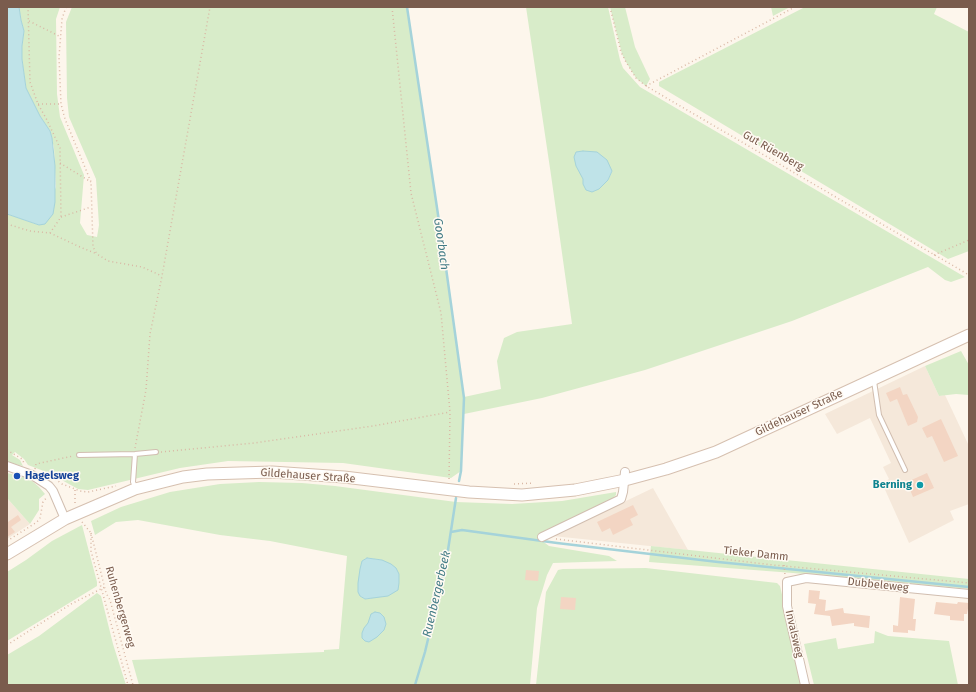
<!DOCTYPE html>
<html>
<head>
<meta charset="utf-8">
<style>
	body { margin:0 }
	#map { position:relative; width:976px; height:692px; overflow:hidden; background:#fdf6ec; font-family:"Fira Sans",sans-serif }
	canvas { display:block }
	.frame { position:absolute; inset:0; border:8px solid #7a5c4d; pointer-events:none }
</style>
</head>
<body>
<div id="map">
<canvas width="976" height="692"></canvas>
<div class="frame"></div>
</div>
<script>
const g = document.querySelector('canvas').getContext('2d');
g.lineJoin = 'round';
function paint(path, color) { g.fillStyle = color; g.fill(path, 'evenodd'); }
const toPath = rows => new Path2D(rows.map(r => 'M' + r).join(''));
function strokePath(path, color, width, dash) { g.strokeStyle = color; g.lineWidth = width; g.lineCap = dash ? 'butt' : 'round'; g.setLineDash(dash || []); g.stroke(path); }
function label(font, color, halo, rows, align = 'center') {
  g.font = font + ' "Fira Sans",sans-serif'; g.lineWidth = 3; g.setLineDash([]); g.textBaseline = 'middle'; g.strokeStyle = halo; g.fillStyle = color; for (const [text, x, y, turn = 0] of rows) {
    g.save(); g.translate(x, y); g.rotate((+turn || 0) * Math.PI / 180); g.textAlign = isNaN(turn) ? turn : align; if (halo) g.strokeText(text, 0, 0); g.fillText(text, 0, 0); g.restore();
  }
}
const residential = toPath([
	[925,366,939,396,945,395,969,446,969,504,950,511,954,520,909,543,882,483,889,479,883,467,891,463,870,418,837,434,825,414],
	[653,488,688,550,553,536],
	[7,498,30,524,7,539]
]);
const green = toPath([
	[19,7,60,7,56,19,57,94,60,117,84,175,80,223,87,235,97,237,99,225,96,179,69,117,67,98,66,22,72,7,407,7,446,268,464,397,501,389,497,361,504,338,517,332,572,324,551,175,526,7,608,7,620,60,623,68,640,87,965,277,951,282,945,280,928,267,792,321,645,370,542,398,464,414,461,471,451,478,343,463,228,461,180,468,88,490,78,489,49,473,28,465,24,459,15,452,12,455,20,460,23,466,7,462,7,214,39,225,56,187,54,148,50,131,40,116,26,88,22,59,22,46,24,31,21,20],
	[612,171,608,180,599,189,583,184,583,179],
	[610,7,625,7,635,47,650,79,646,86,636,78,626,62,622,54],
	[771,7,790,7,773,16],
	[805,7,937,7,934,14,969,32,969,251,948,259,659,86,659,82],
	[961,351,969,365,969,395,956,394,939,396,925,366],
	[7,473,21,476,31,480,39,487,45,494,39,499,39,510,30,524,7,498],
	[259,482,302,483,335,486,456,502,512,504,562,501,616,492,616,495,613,498,605,503,540,533,539,535,541,540,549,546,609,556,617,561,553,563,547,575,537,608,530,685,139,685,132,660,324,652,324,650,339,649,347,556,270,541,220,535,138,520,116,522,95,535,91,521,121,507,170,492,220,484],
	[367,558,382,560,370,599,365,599,360,596,362,561],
	[82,525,97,582,97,586,7,641,7,572,26,560,52,541],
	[651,546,969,579,969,589,793,573,649,562],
	[646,568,777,583,780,586,803,685,536,685,546,592,558,570,563,569],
	[97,593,101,596,113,644,126,685,7,685,7,655,39,636],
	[875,631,888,636,949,641,958,685,814,685,804,644,836,638,838,649,874,643]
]);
const water = toPath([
	[7,7,19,7,21,20,24,31,22,46,22,59,26,88,40,116,50,131,52,138,55,166,55,202,53,214,45,224,39,225,7,214,7,7],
	[583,151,597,152,607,160,612,171,608,180,599,189,592,192,586,190,583,184,583,179,576,166,574,157,576,152,583,151],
	[367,558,382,560,391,564,396,568,399,574,399,583,398,590,388,596,365,599,360,596,358,592,358,583,360,569,362,561,367,558],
	[375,612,380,613,384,617,386,624,384,630,377,637,369,642,365,641,362,638,362,633,364,628,368,623,371,614,375,612]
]);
const stream = toPath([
	[407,7,446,268,464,398,461,471,459,481],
	[451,532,462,530,557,543,718,562,969,587],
	[415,685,425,652,446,563,456,498]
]);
const building = toPath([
	[900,387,903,395,907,394,918,417,917,422,908,426,897,399,890,402,886,393],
	[941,419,958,456,944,462,932,436,927,438,922,428],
	[927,473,934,488,913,497,907,482],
	[633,505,638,515,630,519,633,525,613,535,610,528,602,532,597,522],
	[18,515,21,520,11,527,15,532,7,537,7,520,8,522],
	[526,570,539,571,538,581,525,580],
	[809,590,820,591,819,599,826,600,825,611,843,608,844,613,870,616,869,628,854,626,854,623,832,626,830,616,814,614,816,604,808,603],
	[561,597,576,598,575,610,560,609],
	[900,597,915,599,913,619,916,619,915,631,908,630,908,633,893,632,893,625,898,626],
	[936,602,957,604,958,602,969,603,967,614,964,614,964,621,950,620,950,616,934,614]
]);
const path = toPath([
	[66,7,62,19,59,57,61,104,65,119,91,182,93,247,97,254,108,261,142,267,162,276],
	[392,7,411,193,441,313,450,412,449,480],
	[610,7,621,52,626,62,636,78,646,86,969,275],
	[29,21,61,37],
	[646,86,795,7],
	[38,104,61,104],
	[60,163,91,182],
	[61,217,91,207],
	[7,224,30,231,50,233,61,217,60,148,47,120,38,104,30,82,28,7],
	[50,233,80,247,97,254],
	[934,255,969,240],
	[135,448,146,390,150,334,162,276,210,7],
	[7,450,22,459,24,463],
	[161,452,254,443,373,426,450,412],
	[35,469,36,464,73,456],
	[45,473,50,475,62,484,80,491,88,492,116,486],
	[514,484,534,483],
	[75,490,75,504],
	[82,522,91,533,91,551,128,685],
	[91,533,106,593,110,600,133,685],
	[556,539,773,565,969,583],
	[7,541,37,522,40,518,43,502,47,497],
	[784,565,785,575],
	[7,645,71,604,105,587]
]);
const lane = toPath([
	[874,381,879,415,905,470],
	[79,455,135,454,156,452],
	[135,487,133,482,135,454]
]);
const street = toPath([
	[7,466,32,475,49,486,53,491,65,519],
	[542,537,621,499,623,492,625,472],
	[805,685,787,606,787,582,806,578,969,594]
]);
const secondary = toPath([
	[7,554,65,519,135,489,183,477,207,474,272,472,344,477,469,492,522,495,575,490,625,480,666,469,716,452,969,335]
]);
const markers = [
	[17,476,4,"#1a4fb4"],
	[920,485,4,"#0f9aa8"]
];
const streetNames = [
	["Gut Rüenberg",773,151,30],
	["Gildehauser Straße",799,413,-25],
	["Gildehauser Straße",308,476,4],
	["Tieker Damm",756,554,6],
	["Dubbeleweg",878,585,6],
	["Ruhenbergerweg",120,607,74],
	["Invalsweg",794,634,77]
];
const transitNames = [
	["Hagelsweg",25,476]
];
const cultureNames = [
	["Berning",912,485]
];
const waterNames = [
	["Goorbach",441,244,82],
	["Ruenbergerbeek",437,594,-77]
];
paint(residential, '#f5e8da');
paint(green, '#d8ecc9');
paint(water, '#bfe3e8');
strokePath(water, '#a5d3da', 1);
strokePath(stream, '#a5d3da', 2.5);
paint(building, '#f3d5c3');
strokePath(lane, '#d1beb0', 6);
strokePath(street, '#d1beb0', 10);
strokePath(secondary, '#d6c0b0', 13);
strokePath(path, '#d9b8a5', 1.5, [1, 3]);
strokePath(lane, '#fff', 4);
strokePath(street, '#fff', 8);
strokePath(secondary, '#fff', 11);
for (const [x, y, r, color] of markers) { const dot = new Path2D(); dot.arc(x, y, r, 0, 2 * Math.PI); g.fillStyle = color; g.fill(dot); strokePath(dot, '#fffaf3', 1.5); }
label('11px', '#7a5c4d', '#fffaf3', streetNames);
label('bold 11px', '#164399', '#fffaf3', transitNames, 'left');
label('bold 11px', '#0d838f', '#fffaf3', cultureNames, 'right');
label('italic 12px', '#437c86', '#fffaf3', waterNames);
</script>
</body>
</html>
